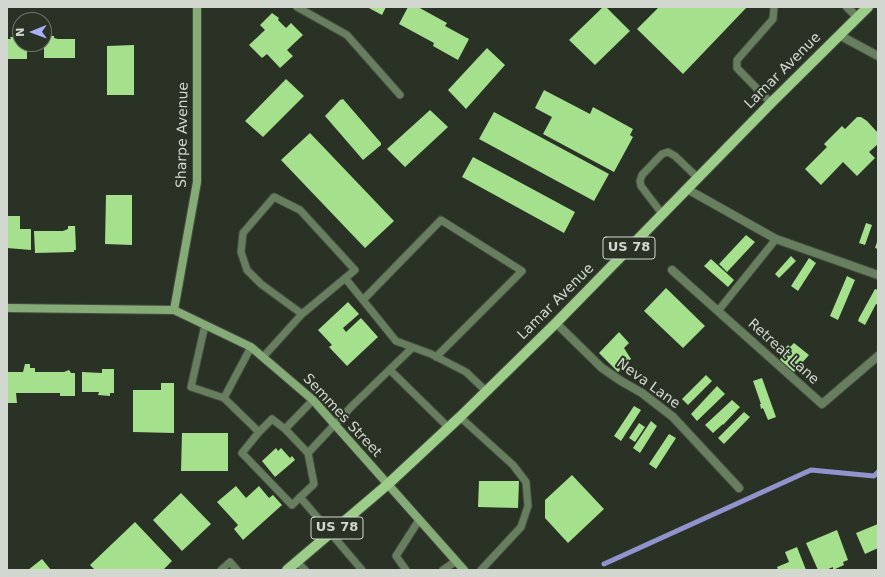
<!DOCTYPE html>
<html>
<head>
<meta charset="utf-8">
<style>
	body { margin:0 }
	#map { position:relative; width:885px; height:577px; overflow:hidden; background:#2a3226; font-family:"DejaVu Sans",sans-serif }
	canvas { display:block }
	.frame { position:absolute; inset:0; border:8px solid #d2d8d0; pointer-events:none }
	.north { position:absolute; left:12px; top:12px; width:40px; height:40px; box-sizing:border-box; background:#2a3226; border:1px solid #6d746a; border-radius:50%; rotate:269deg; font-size:11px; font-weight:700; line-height:16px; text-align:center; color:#d2d8d0 }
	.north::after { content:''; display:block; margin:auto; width:14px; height:18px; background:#aaaffb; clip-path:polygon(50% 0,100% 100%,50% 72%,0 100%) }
</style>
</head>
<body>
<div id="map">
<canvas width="885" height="577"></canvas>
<div class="frame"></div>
<div class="north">N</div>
</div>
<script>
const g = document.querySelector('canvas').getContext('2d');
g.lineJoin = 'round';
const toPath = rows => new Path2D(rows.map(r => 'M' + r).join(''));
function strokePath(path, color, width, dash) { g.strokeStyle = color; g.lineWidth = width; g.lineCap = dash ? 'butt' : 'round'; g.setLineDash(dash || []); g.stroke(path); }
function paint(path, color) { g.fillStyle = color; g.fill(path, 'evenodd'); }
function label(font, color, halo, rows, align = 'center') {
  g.font = font + ' "DejaVu Sans",sans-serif'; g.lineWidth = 4; g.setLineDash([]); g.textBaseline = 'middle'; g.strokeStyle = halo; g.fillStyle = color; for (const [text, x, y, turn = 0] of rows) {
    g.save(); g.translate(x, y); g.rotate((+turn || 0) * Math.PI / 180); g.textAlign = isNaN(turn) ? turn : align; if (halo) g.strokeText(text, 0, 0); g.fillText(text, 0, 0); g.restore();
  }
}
const stream = toPath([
	[604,564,811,470,874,476,878,472]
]);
const building = toPath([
	[367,7,386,7,382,15],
	[408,7,418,7,447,23,445,26,469,39,458,60,433,46,434,43,399,24],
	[603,7,606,7,630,31,595,65,569,40],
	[659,7,747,7,683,74,637,29],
	[272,13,279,18,278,20,286,28,291,23,303,35,287,50,293,56,280,68,267,54,262,58,249,45,265,30,260,25],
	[48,36,54,36,54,38,58,39,75,39,75,58,44,58,44,38,48,38],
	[10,37,16,37,16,39,20,39,20,44,27,44,27,59,7,59,7,39,11,39],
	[134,45,134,95,107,95,107,46],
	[487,48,505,65,466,109,448,90],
	[286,79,304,96,263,137,245,121],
	[544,90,590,114,593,107,633,129,630,135,633,137,614,172,543,134,552,117,535,108],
	[343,99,381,143,381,145,363,160,325,116,340,100],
	[430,110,448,127,405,167,387,149],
	[494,112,609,174,594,201,479,139],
	[857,117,861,117,867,121,878,133,878,144,869,152,875,158,857,176,843,162,821,185,805,169,827,147,824,144,842,126,845,129],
	[310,133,394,221,365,248,281,160],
	[473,157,575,212,564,233,462,177],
	[106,195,132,195,132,245,105,244],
	[7,216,20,216,20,229,31,229,31,250,7,248],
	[866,223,872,225,865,245,859,243],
	[68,226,75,226,76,250,74,250,74,252,35,253,34,231,63,231,68,229],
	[746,235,755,242,727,272,719,264],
	[878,239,878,249,875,248],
	[791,256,796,261,779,278,775,274],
	[809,258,816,263,798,291,791,286],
	[711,259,734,280,728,287,704,266],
	[847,276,855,280,838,320,830,316],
	[666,288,705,326,683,348,644,311],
	[875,289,878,290,878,305,876,304,865,325,858,321,859,318],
	[348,302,359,314,343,328,346,332,361,318,378,337,347,366,329,347,332,345,318,330],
	[619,332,629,343,624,348,631,359,618,372,599,353],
	[794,343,809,355,794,372,780,360,783,355,781,353,788,345,790,347],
	[25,364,30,364,30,368,35,368,35,372,64,372,69,370,71,373,75,373,75,396,60,396,60,393,16,393,17,403,7,403,7,372,23,372],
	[102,369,114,369,114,393,110,393,110,396,98,395,99,392,82,392,82,372,102,373],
	[706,375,712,381,688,405,682,399],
	[762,378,776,417,768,420,763,408,761,409,760,404,761,404,753,381],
	[161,383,174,383,174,433,133,432,133,390,161,390],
	[717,386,725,394,697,421,691,414],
	[732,400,740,407,723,425,723,424,713,433,705,425],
	[634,406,641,410,621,441,614,436],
	[744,412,750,417,724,444,718,438],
	[651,421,657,426,640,453,633,448],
	[639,423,645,427,635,442,629,438],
	[182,433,228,433,228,471,181,471],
	[669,434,676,438,656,469,649,464],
	[276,448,278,451,281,448,290,458,292,456,295,460,275,477,262,461],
	[572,475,604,509,568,543,545,518,545,500],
	[479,481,519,481,518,508,478,507],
	[236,486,246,498,259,486,269,498,273,495,282,505,243,540,234,529,238,525,217,502],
	[181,493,211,524,182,551,153,520],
	[135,522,172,561,163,570,95,570,90,565],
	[878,524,878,548,865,554,856,533],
	[837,530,848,560,843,562,844,565,833,570,833,567,826,570,818,570,806,543],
	[797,547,806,570,778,570,777,567,789,562,785,552],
	[42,559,51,570,28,570]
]);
const lane = toPath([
	[297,7,347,35,400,95],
	[771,103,737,68,737,60,773,19,774,7],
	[663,215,641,186,640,181,642,175,662,154,668,152,675,156,698,178],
	[345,278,396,341,431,354,466,372,486,391],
	[363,300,441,220,522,271,436,357],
	[718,311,776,239],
	[205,325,191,387,224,398,251,347],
	[264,356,302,314,261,284,247,270,241,252,243,233,274,197,300,210,355,270,302,314],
	[390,370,449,428],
	[224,398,259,432,242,453,292,505,314,484,308,453,285,429,272,419,259,432],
	[460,417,513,465,526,482,528,506,521,527,481,570],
	[285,429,313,400],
	[308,453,352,406,412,348],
	[300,497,362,570],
	[297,562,305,570],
	[221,570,230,562,237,570],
	[406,570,396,556,419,520],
	[443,570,456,561]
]);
const street = toPath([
	[847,7,857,17],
	[839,35,878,56],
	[687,189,776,239,878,275],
	[672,270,822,404,878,356],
	[556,323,602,368,621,381,642,393,673,417,739,488]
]);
const secondary = toPath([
	[7,308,174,310,251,347,313,400,464,570],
	[174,310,197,182,197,7]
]);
const primary = toPath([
	[287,570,387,485,460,417,556,323,771,103,868,7]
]);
const shields = [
	[629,248,52],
	[337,528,52]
];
const shieldNames = [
	["US 78",629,248],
	["US 78",337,528]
];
const streetNames = [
	["Lamar Avenue",783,71,-45],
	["Sharpe Avenue",183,135,-89],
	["Lamar Avenue",556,302,-45],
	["Retreat Lane",783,352,42],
	["Neva Lane",648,384,36],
	["Semmes Street",342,416,47]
];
strokePath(stream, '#9093cc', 5);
paint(building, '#a5e08d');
strokePath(lane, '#454d41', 9);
strokePath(street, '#454d41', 10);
strokePath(secondary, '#454d41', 10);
strokePath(primary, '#454d41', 12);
strokePath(lane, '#677f5e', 7);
strokePath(street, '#677f5e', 8);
strokePath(secondary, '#85ac76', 8);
strokePath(primary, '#9dce89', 10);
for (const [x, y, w] of shields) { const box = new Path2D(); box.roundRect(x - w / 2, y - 11, w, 22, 3); g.fillStyle = '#2a3226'; g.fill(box); strokePath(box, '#d2d8d0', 1); }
label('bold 13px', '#d2d8d0', null, shieldNames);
label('14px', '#d2d8d0', '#2a3226', streetNames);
</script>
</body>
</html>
